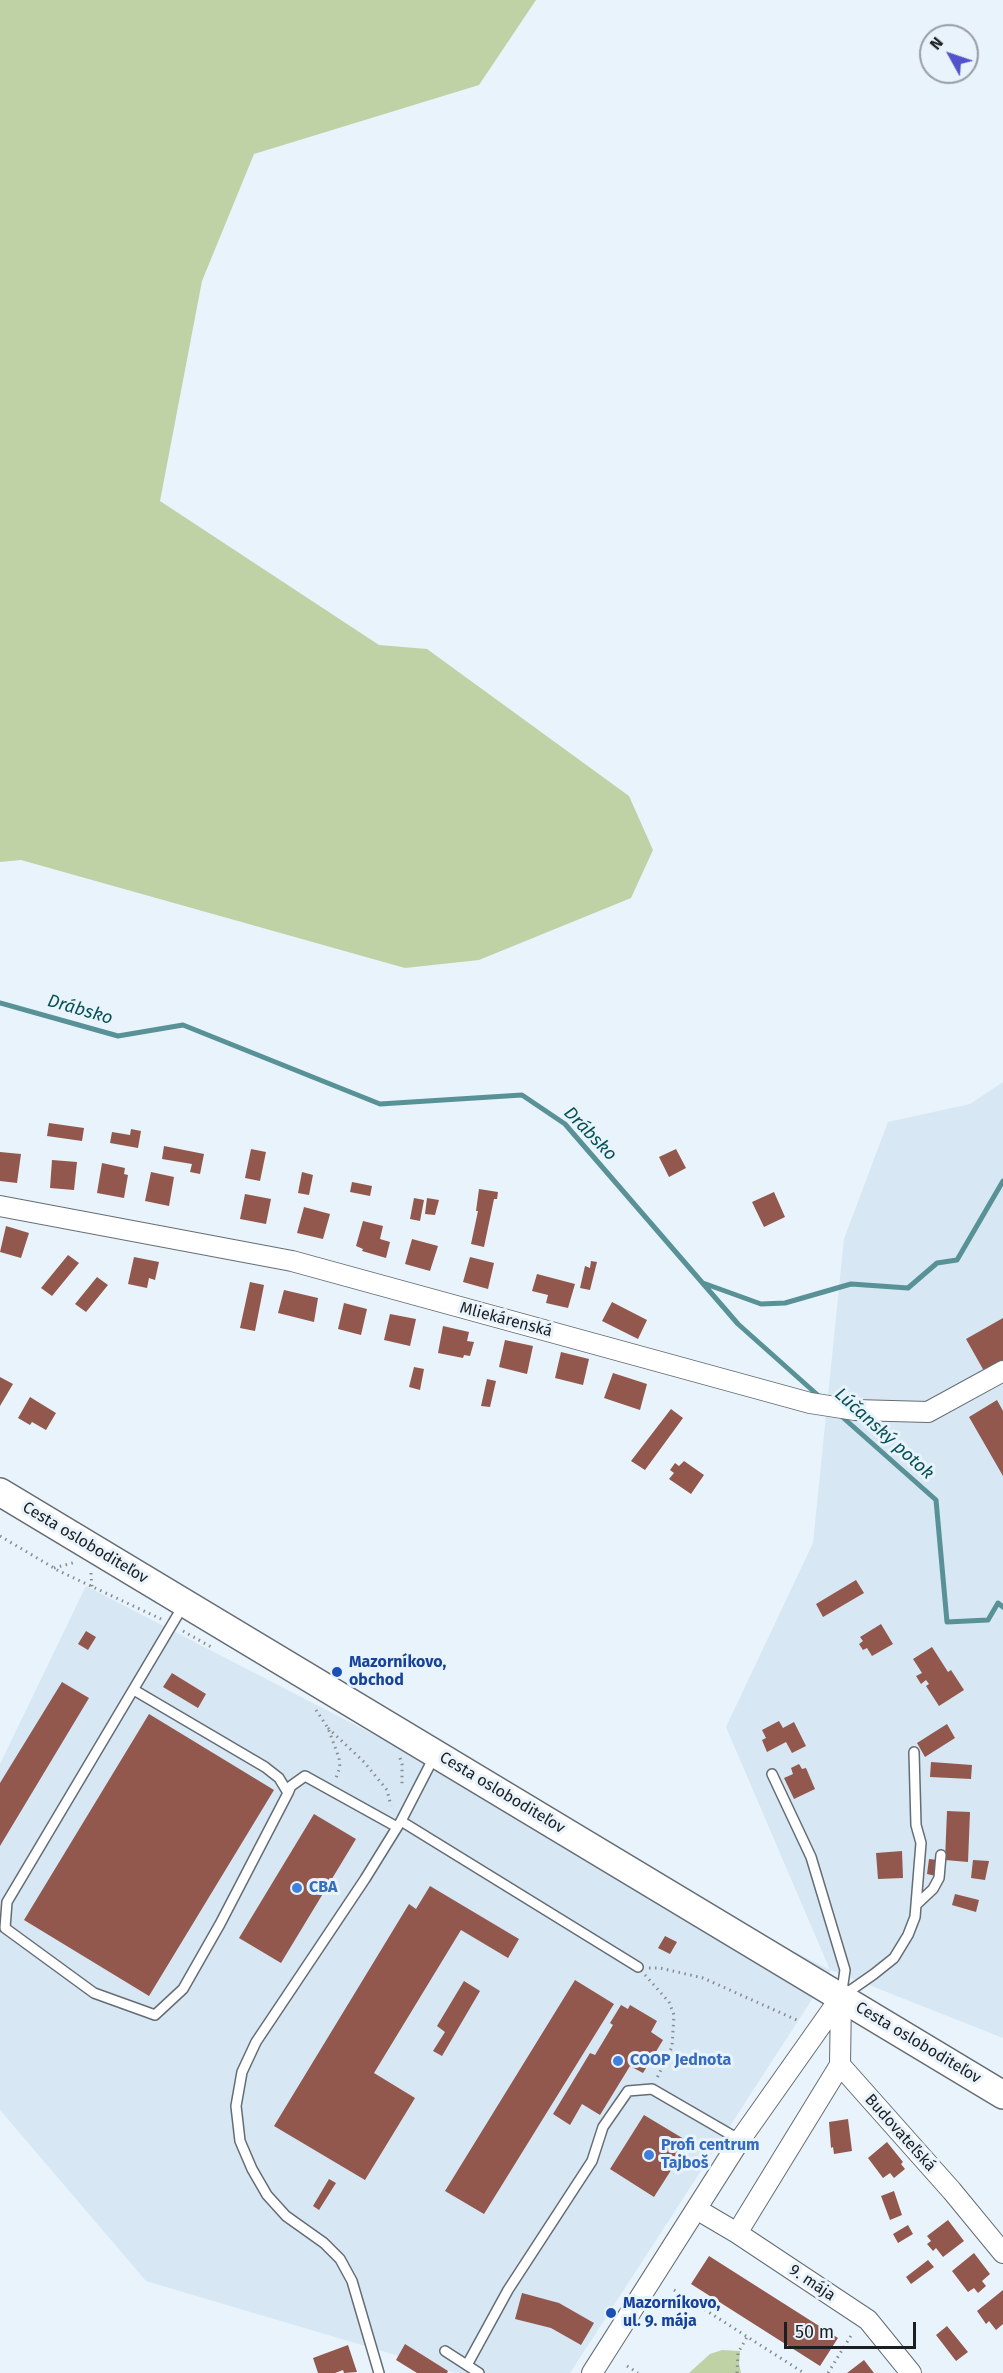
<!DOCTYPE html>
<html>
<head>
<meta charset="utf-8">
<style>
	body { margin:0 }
	#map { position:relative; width:1003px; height:2373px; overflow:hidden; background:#e9f3fb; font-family:"Fira Sans",sans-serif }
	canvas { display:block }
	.north { position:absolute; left:919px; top:24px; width:60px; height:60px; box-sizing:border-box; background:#e9f3fb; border:2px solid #979ea4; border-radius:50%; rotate:310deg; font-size:16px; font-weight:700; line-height:24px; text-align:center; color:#1b1f21 }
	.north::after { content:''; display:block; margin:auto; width:21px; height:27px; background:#5253ca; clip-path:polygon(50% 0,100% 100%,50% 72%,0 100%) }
	.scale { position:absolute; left:784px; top:2322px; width:132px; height:27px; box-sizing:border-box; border:3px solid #1b1f21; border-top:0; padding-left:8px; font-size:18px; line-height:21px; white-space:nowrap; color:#1b1f21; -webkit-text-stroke:4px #e9f3fb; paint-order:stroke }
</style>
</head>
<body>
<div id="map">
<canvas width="1003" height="2373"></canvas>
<div class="north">N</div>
<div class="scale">50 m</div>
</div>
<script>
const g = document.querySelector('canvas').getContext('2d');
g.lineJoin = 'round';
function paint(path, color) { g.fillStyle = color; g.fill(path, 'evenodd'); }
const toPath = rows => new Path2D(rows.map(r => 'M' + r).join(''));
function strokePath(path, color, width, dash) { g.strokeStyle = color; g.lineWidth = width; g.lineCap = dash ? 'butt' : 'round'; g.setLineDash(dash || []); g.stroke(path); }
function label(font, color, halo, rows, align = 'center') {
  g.font = font + ' "Fira Sans",sans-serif'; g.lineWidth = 6; g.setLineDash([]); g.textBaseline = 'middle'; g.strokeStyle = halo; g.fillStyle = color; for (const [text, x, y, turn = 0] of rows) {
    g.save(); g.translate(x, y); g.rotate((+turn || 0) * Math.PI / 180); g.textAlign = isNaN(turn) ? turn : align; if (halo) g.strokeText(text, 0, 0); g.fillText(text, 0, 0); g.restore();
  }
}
const built = toPath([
	[1003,1082,1003,2038,831,1970,570,2373,456,2373,146,2281,0,2110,0,1764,86,1586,830,1970,726,1727,813,1543,844,1239,888,1122,970,1104]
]);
const green = toPath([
	[0,0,536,0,479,85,254,154,202,281,160,501,379,645,427,649,629,796,653,850,631,898,479,960,405,968,21,860,0,862],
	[722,2350,740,2351,739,2364,741,2373,689,2373,710,2354]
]);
const stream = toPath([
	[0,1003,118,1036,183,1025,380,1104,522,1095,565,1124,738,1324,821,1398],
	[703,1283,761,1304,785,1303,851,1284,908,1288,937,1263,957,1260,1003,1181],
	[839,1414,936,1500,947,1622,988,1620,998,1603,1003,1607]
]);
const building = toPath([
	[49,1123,84,1128,82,1141,47,1136],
	[131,1129,141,1131,138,1148,110,1143,112,1132,130,1135],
	[164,1146,204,1154,200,1174,190,1172,192,1164,162,1159],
	[251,1149,266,1152,260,1181,245,1178],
	[676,1149,686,1168,669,1177,659,1157],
	[0,1152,21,1154,17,1183,0,1181],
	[52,1160,77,1162,74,1190,50,1188],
	[102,1163,125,1168,124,1174,128,1175,124,1198,97,1193],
	[151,1172,174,1177,169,1206,145,1201],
	[302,1172,313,1175,309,1195,298,1193],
	[352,1182,372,1186,370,1196,350,1192],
	[479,1189,498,1192,497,1199,494,1199,484,1247,471,1244,478,1211,476,1211],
	[774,1192,785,1217,764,1227,752,1202],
	[245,1194,271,1199,266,1224,240,1219],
	[414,1198,424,1200,420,1221,410,1219],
	[427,1198,439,1200,435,1215,425,1214],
	[304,1207,330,1214,323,1239,297,1233],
	[363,1221,383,1226,380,1239,390,1242,386,1258,362,1251,363,1249,356,1246],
	[6,1226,29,1233,21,1258,0,1252],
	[412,1239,438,1246,430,1271,405,1264],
	[68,1255,79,1263,52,1296,41,1288],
	[134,1257,159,1262,155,1280,149,1278,147,1288,128,1284],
	[470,1257,494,1263,488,1289,463,1282],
	[591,1261,597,1262,590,1290,580,1288,585,1266,590,1268],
	[537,1274,575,1284,568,1308,546,1303,548,1295,532,1291],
	[97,1277,108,1285,86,1312,75,1304],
	[250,1282,264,1285,255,1331,240,1328],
	[284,1290,318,1298,314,1322,278,1313],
	[612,1302,647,1320,638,1339,602,1321],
	[344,1303,367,1309,361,1335,338,1329],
	[390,1314,416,1319,410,1346,384,1340],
	[1003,1318,1003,1360,984,1371,966,1339],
	[443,1326,469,1332,467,1341,474,1342,470,1356,464,1355,463,1358,438,1353],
	[505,1340,533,1346,527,1374,499,1367],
	[561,1352,589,1359,583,1385,555,1378],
	[414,1367,424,1369,420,1390,409,1387],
	[613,1373,647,1384,640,1410,604,1398],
	[0,1377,13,1384,0,1406],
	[487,1379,496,1381,490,1407,481,1406],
	[30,1397,56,1413,46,1430,32,1422,30,1425,18,1418],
	[997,1400,1003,1411,1003,1476,969,1417],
	[671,1409,683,1418,645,1470,631,1461],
	[684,1461,704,1475,691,1494,669,1479,674,1473,670,1470,675,1463,679,1466],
	[856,1580,864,1593,823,1617,816,1604],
	[881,1624,893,1644,872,1656,867,1648,863,1650,859,1644,863,1641,860,1637],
	[86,1631,96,1637,88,1650,78,1644],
	[932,1647,948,1672,951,1670,964,1690,939,1706,926,1686,929,1684,926,1680,921,1684,916,1676,922,1673,913,1659],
	[172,1673,206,1694,198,1708,163,1687],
	[62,1682,89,1698,0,1846,0,1783],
	[149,1714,274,1790,149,1996,24,1920],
	[779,1721,783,1728,794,1722,806,1746,792,1753,786,1742,767,1752,762,1740,766,1738,762,1730],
	[947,1724,955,1738,925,1757,917,1743],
	[931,1762,972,1765,971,1779,930,1777],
	[799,1764,802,1769,806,1768,815,1789,794,1799,784,1778,793,1774,791,1768],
	[947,1811,970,1812,968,1862,945,1860],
	[314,1814,356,1839,281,1963,239,1938],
	[902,1851,903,1878,878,1879,876,1853],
	[929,1859,938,1860,936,1876,927,1874],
	[973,1860,989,1861,985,1880,971,1878],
	[430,1886,519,1939,508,1958,461,1930,374,2073,415,2098,365,2180,274,2126,409,1904,416,1909],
	[955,1894,979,1900,976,1912,952,1905],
	[665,1936,677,1942,670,1954,658,1948],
	[575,1980,614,2004,484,2214,445,2191],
	[464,1981,480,1991,442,2056,433,2051,445,2032,437,2026],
	[621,2005,628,2009,630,2005,657,2021,651,2032,663,2040,643,2073,630,2066,600,2115,582,2104,570,2125,553,2114,590,2053,595,2055,613,2025,610,2023],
	[644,2115,689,2142,654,2197,610,2169],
	[848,2119,852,2151,834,2154,833,2147,831,2148,829,2122],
	[887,2142,903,2162,901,2164,905,2169,894,2178,890,2173,883,2178,868,2158],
	[329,2179,336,2183,319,2210,313,2206],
	[894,2191,902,2215,890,2220,881,2196],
	[948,2220,964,2241,943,2257,936,2248,933,2251,927,2244,931,2241,927,2236],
	[908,2225,913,2234,898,2243,893,2234],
	[974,2253,990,2274,982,2281,986,2286,978,2293,974,2288,968,2292,952,2271],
	[709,2256,838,2338,820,2366,691,2284],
	[928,2260,934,2267,911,2284,906,2277],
	[1003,2290,1003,2324,996,2330,989,2321,986,2324,977,2311],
	[522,2293,559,2303,594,2323,581,2345,551,2328,515,2319],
	[947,2326,968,2352,956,2361,936,2335],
	[405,2344,448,2371,447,2373,417,2373,396,2360],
	[348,2345,357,2372,344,2373,343,2370,335,2373,318,2373,313,2358],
	[864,2360,874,2373,847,2373]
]);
const path = toPath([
	[0,1536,59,1571,161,1619],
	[54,1568,76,1562],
	[91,1573,92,1587],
	[183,1631,213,1648],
	[316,1710,328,1728,339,1758,340,1767,336,1778],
	[328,1728,364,1762,387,1790,391,1806],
	[400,1758,402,1764,402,1787],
	[649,1968,660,1968,703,1978,799,2021],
	[645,1975,669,2002,674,2015,672,2047,657,2078],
	[674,2290,804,2373],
	[627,2366,638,2373],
	[737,2373,738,2353,747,2337],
	[828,2373,852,2334]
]);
const service = toPath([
	[134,1690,265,1767,279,1778,288,1793,220,1924,183,1989,155,2015,94,1993,5,1928,7,1902,183,1606],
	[772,1774,811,1857,845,1970,841,1997,874,1974,894,1958,908,1935,915,1917,921,1843,916,1825,914,1752],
	[288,1793,291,1786,305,1776,397,1827],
	[401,1821,638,1967],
	[916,1905,933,1889,939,1878,941,1855],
	[445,2351,479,2373],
	[467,2365,508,2290,592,2161,603,2127,628,2091,652,2089,740,2140],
	[379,2373,352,2281,340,2259,324,2243,286,2216,267,2195,252,2169,240,2141,236,2106,242,2072,256,2042,365,1879,401,1821,435,1755]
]);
const minor = toPath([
	[0,1206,292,1261,810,1403,855,1410,928,1412,1003,1371],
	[841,1997,840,2065,952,2191,1003,2253],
	[698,2210,737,2233,868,2320,911,2373],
	[737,2233,840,2065],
	[592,2373,740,2140,841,1997]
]);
const secondary = toPath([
	[0,1492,1003,2095]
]);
const markers = [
	[337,1672,6,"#1a4fb4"],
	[297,1888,6,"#3f7fe0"],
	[618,2061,6,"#3f7fe0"],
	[649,2155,6,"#3f7fe0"],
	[611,2313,6,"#1a4fb4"]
];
const streetNames = [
	["Mliekárenská",506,1320,15],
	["Cesta osloboditeľov",85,1543,31],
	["Cesta osloboditeľov",502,1793,31],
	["Cesta osloboditeľov",918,2043,31],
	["Budovateľská",900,2133,48],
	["9. mája",812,2283,34]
];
const transitNames = [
	["Mazorníkovo,",349,1663],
	["obchod",349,1681],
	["Mazorníkovo,",623,2304],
	["ul. 9. mája",623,2322]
];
const shopNames = [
	["CBA",309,1888],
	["COOP Jednota",630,2061],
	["Profi centrum",661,2146],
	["Tajboš",661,2164]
];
const waterNames = [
	["Drábsko",80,1010,16],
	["Drábsko",590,1134,46],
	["Lúčanský potok",884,1434,42]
];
paint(built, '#d7e7f4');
paint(green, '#bed2a6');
strokePath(stream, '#589297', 5);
paint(building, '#92584d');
strokePath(service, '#656d74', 12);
strokePath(minor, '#656d74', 22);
strokePath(secondary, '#656d74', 30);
strokePath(path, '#868d92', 3, [1.5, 4.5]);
strokePath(service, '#fff', 9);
strokePath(minor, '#fff', 20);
strokePath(secondary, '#fff', 27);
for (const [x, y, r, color] of markers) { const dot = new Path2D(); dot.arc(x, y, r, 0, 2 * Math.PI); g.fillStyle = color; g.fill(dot); strokePath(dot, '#e9f3fb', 2); }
label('16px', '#1b1f21', '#e9f3fb', streetNames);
label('bold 16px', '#164399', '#e9f3fb', transitNames, 'left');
label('bold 16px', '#366cbe', '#e9f3fb', shopNames, 'left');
label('italic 18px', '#075257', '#e9f3fb', waterNames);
</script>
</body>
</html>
